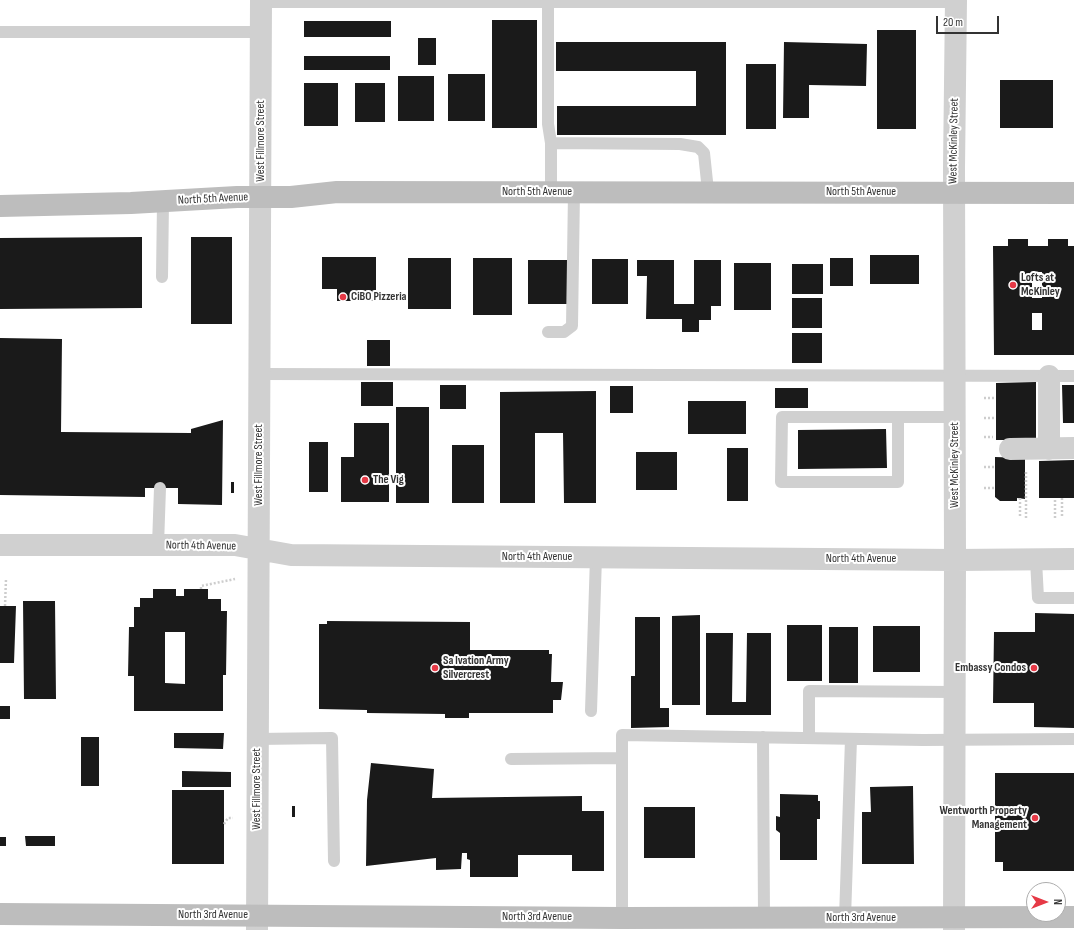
<!DOCTYPE html>
<html>
<head>
<meta charset="utf-8">
<style>
	body { margin:0 }
	#map { position:relative; width:1074px; height:930px; overflow:hidden; background:#fff; font-family:"Sofia Sans Condensed",sans-serif }
	canvas { display:block }
	.north { position:absolute; left:1026px; top:882px; width:40px; height:40px; box-sizing:border-box; background:#fff; border:1px solid #adadad; border-radius:50%; rotate:90deg; font-size:11px; font-weight:700; line-height:16px; text-align:center; color:#333 }
	.north::after { content:''; display:block; margin:auto; width:14px; height:18px; background:#e63946; clip-path:polygon(50% 0,100% 100%,50% 72%,0 100%) }
	.scale { position:absolute; left:936px; top:16px; width:63px; height:18px; box-sizing:border-box; border:2px solid #333; border-top:0; padding-left:5px; font-size:12px; line-height:14px; white-space:nowrap; color:#333; -webkit-text-stroke:3px #fff; paint-order:stroke }
</style>
</head>
<body>
<div id="map">
<canvas width="1074" height="930"></canvas>
<div class="north">N</div>
<div class="scale">20 m</div>
</div>
<script>
const g = document.querySelector('canvas').getContext('2d');
g.lineJoin = 'round';
function paint(path, color) { g.fillStyle = color; g.fill(path, 'evenodd'); }
const toPath = rows => new Path2D(rows.map(r => 'M' + r).join(''));
function strokePath(path, color, width, dash) { g.strokeStyle = color; g.lineWidth = width; g.lineCap = dash ? 'butt' : 'round'; g.setLineDash(dash || []); g.stroke(path); }
function label(font, color, halo, rows, align = 'center') {
  g.font = font + ' "Sofia Sans Condensed",sans-serif'; g.lineWidth = 4; g.setLineDash([]); g.textBaseline = 'middle'; g.strokeStyle = halo; g.fillStyle = color; for (const [text, x, y, turn = 0] of rows) {
    g.save(); g.translate(x, y); g.rotate((+turn || 0) * Math.PI / 180); g.textAlign = isNaN(turn) ? turn : align; if (halo) g.strokeText(text, 0, 0); g.fillText(text, 0, 0); g.restore();
  }
}
const building = toPath([
	[492,20,537,20,537,128,492,128],
	[304,21,391,21,391,37,304,37],
	[877,30,916,30,916,129,877,129],
	[418,38,436,38,436,65,418,65],
	[556,42,726,42,726,135,557,135,557,106,696,106,696,71,556,71],
	[784,42,867,44,866,86,809,85,809,118,783,118],
	[304,56,390,56,390,70,304,70],
	[746,64,776,64,776,129,746,129],
	[448,74,485,74,485,121,448,121],
	[398,76,434,76,434,121,398,121],
	[1000,80,1053,80,1053,128,1000,128],
	[304,83,338,83,338,126,304,126],
	[355,83,385,83,385,122,355,122],
	[142,237,142,308,0,309,0,238],
	[191,237,232,237,232,324,191,324],
	[1008,239,1028,239,1028,246,1048,246,1048,239,1068,239,1068,246,1074,246,1074,355,994,355,993,246,1008,246],
	[1032,272,1042,272,1042,298,1032,298],
	[1032,313,1042,313,1042,330,1032,330],
	[870,255,919,255,919,284,870,284],
	[322,257,376,257,376,301,337,301,337,289,322,289],
	[408,258,451,258,451,309,408,309],
	[473,258,512,258,512,315,473,315],
	[830,258,853,258,853,286,830,286],
	[592,259,628,259,628,304,592,304],
	[528,260,567,260,567,304,528,304],
	[637,260,674,260,674,304,694,304,694,260,721,260,721,306,711,306,711,320,699,320,699,332,682,332,682,319,646,319,647,276,637,276],
	[734,263,771,263,771,310,734,310],
	[792,264,823,264,823,294,792,294],
	[792,298,822,298,822,328,792,328],
	[792,333,822,333,822,363,792,363],
	[0,338,62,339,61,432,191,433,191,429,223,420,222,505,178,504,178,488,145,488,145,497,0,495],
	[367,340,390,340,390,366,367,366],
	[361,382,393,382,393,406,361,406],
	[1036,382,1036,440,996,440,996,383],
	[440,385,466,385,466,409,440,409],
	[1062,385,1074,385,1074,423,1063,423],
	[610,386,633,386,633,413,610,413],
	[775,388,808,388,808,408,775,408],
	[596,391,596,503,564,503,563,433,535,433,535,503,500,503,500,392],
	[688,401,746,401,746,434,688,434],
	[396,407,429,407,429,503,396,503],
	[354,423,389,423,389,502,341,502,341,457,354,457],
	[886,429,887,468,798,469,798,430],
	[309,442,328,442,328,492,309,492],
	[452,445,484,445,484,503,452,503],
	[727,448,748,448,748,501,727,501],
	[636,452,677,452,677,490,636,490],
	[995,457,1025,458,1025,499,1017,498,1017,501,1000,501,995,497],
	[1074,460,1074,498,1039,498,1039,461],
	[231,482,234,482,234,493,231,493],
	[153,589,176,589,176,596,184,596,184,589,208,589,208,599,221,599,221,611,227,611,226,675,223,675,223,711,134,711,134,676,128,676,129,627,134,627,134,607,140,607,140,598,153,598],
	[165,632,185,632,185,684,165,683],
	[23,601,55,601,56,699,24,699],
	[0,606,16,606,14,663,0,663],
	[1035,613,1074,614,1074,728,1034,727,1034,703,993,703,994,632,1035,632],
	[700,615,700,705,672,705,672,616],
	[635,617,660,617,660,708,669,708,669,727,631,728,631,676,635,676],
	[327,621,470,622,470,650,549,650,549,654,552,654,551,682,563,682,561,700,553,700,553,713,469,713,469,718,445,718,445,714,367,713,367,710,319,709,319,624,327,624],
	[787,625,822,625,822,681,787,681],
	[873,626,920,626,920,672,873,672],
	[829,627,858,627,858,683,829,683],
	[706,633,733,633,732,702,746,702,747,633,771,633,771,715,706,715],
	[0,706,10,706,10,719,0,719],
	[174,733,224,733,223,749,174,748],
	[81,737,99,737,99,786,81,786],
	[371,763,434,769,432,798,582,796,582,811,604,811,604,871,572,871,572,855,518,855,518,877,470,877,470,860,467,859,467,853,462,853,461,869,436,870,436,858,366,866,367,800],
	[182,771,231,772,231,787,182,787],
	[995,773,1074,773,1074,871,1003,871,1003,862,995,862],
	[913,786,914,864,862,864,862,812,871,812,870,787],
	[172,790,224,790,224,864,172,864],
	[780,794,818,795,818,801,820,801,820,819,817,819,817,860,780,860,780,833,776,830,776,816,780,817],
	[292,806,295,806,295,817,292,817],
	[644,807,695,807,695,858,644,858],
	[25,836,55,836,55,846,26,846],
	[0,837,6,837,6,846,0,846]
]);
const path = toPath([
	[984,398,996,398],
	[984,418,996,418],
	[984,437,993,437],
	[984,467,995,467],
	[984,488,995,488],
	[1020,498,1020,518],
	[1062,498,1062,518],
	[1026,518,1026,470],
	[1055,518,1055,498],
	[201,589,201,586,235,579],
	[5,606,6,579],
	[224,824,228,818,233,818]
]);
const lane = toPath([
	[261,2,956,2],
	[548,2,548,124,551,143],
	[0,32,261,32],
	[551,191,551,143,680,144,698,147,704,153,708,191],
	[162,277,163,202],
	[548,332,564,332,572,326,574,192],
	[259,374,1074,376],
	[898,417,898,482,781,482,782,417,955,417],
	[158,545,160,488],
	[1036,560,1038,598,1074,598],
	[591,711,596,557],
	[763,737,764,918],
	[809,738,809,691,955,692],
	[257,739,332,738,334,861],
	[511,759,622,758],
	[622,918,622,735,923,740,1074,739],
	[845,918,851,739]
]);
const street = toPath([
	[1049,376,1049,449],
	[1010,449,1074,448],
	[0,545,235,545,291,555,955,560,1074,559],
	[257,930,261,0],
	[954,930,955,560,954,168,956,0]
]);
const secondary = toPath([
	[0,206,131,203,237,197,291,197,337,192,1074,193],
	[0,914,622,918,1074,917]
]);
const markers = [
	[1013,285,4,"#e63946"],
	[343,297,4,"#e63946"],
	[365,480,4,"#e63946"],
	[435,668,4,"#e63946"],
	[1034,668,4,"#e63946"],
	[1035,818,4,"#e63946"]
];
const streetNames = [
	["West Fillmore Street",261,141,-90],
	["West McKinley Street",954,141,-89],
	["North 5th Avenue",537,192],
	["North 5th Avenue",861,192],
	["North 5th Avenue",213,199,-3],
	["West Fillmore Street",259,465,-90],
	["West McKinley Street",955,465,-90],
	["North 4th Avenue",201,546,1],
	["North 4th Avenue",537,557],
	["North 4th Avenue",861,559],
	["West Fillmore Street",257,789,-90],
	["North 3rd Avenue",213,915],
	["North 3rd Avenue",537,917],
	["North 3rd Avenue",861,918]
];
const poiNames = [
	["Lofts at",1021,278],
	["McKinley",1021,292],
	["CiBO Pizzeria",351,297],
	["The Vig",373,480],
	["Sa lvation Army",443,661],
	["Silvercrest",443,675],
	["Embassy Condos",1026,668,"right"],
	["Wentworth Property",1027,811,"right"],
	["Management",1027,825,"right"]
];
paint(building, '#1a1a1a');
strokePath(path, '#cdcdcd', 2.5, [2, 2]);
strokePath(lane, '#d0d0d0', 12);
strokePath(street, '#d0d0d0', 22);
strokePath(secondary, '#bdbdbd', 22);
for (const [x, y, r, color] of markers) { const dot = new Path2D(); dot.arc(x, y, r, 0, 2 * Math.PI); g.fillStyle = color; g.fill(dot); strokePath(dot, '#fff', 1.5); }
label('12px', '#333', '#fff', streetNames);
label('bold 12px', '#333', '#fff', poiNames, 'left');
</script>
</body>
</html>
